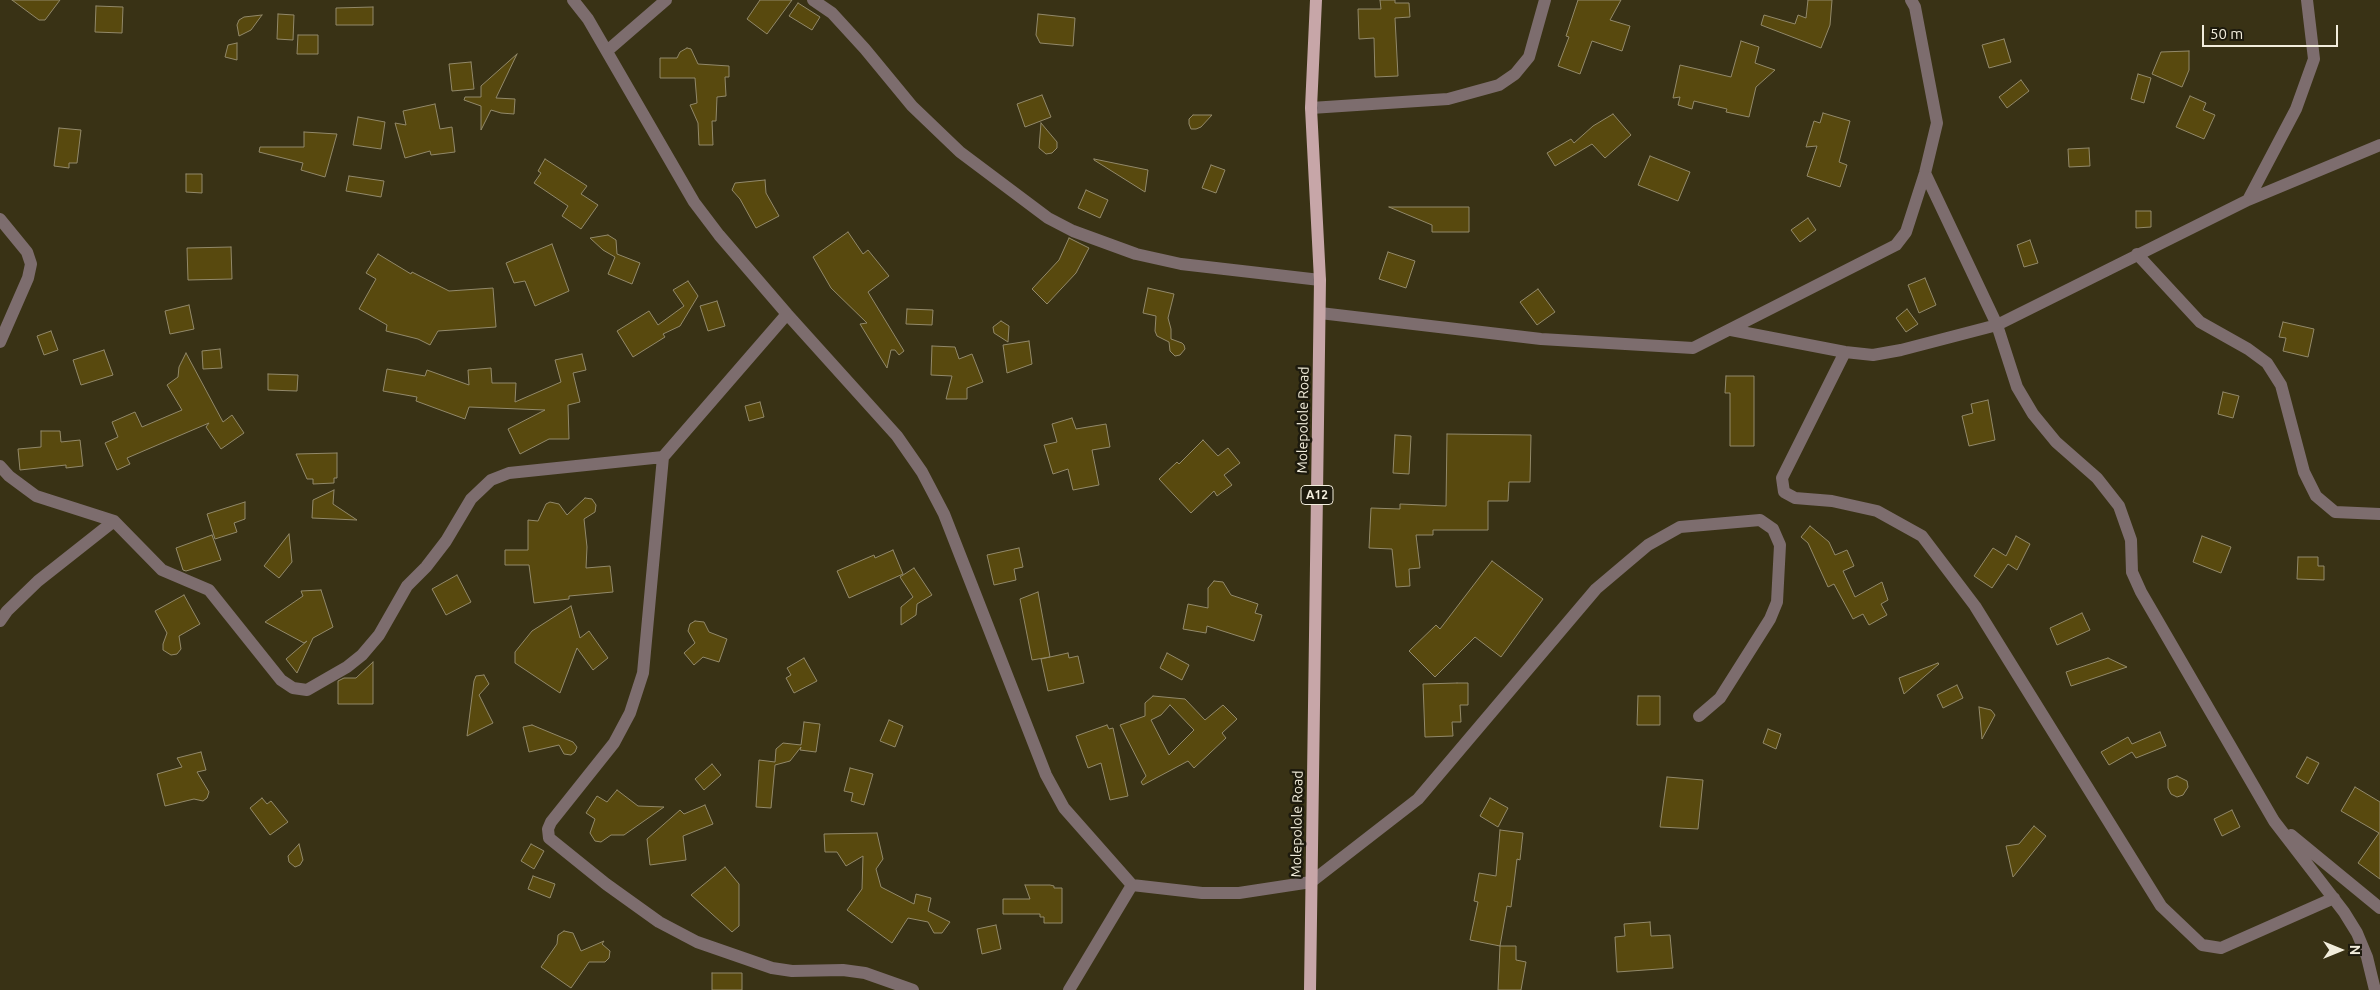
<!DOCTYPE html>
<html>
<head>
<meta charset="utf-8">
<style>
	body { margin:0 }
	#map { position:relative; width:2380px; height:990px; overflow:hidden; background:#393215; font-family:Ubuntu,sans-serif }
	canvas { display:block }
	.north { position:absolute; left:2315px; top:925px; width:50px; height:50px; -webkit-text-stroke:4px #1d1a0d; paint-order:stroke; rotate:90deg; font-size:14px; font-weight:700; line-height:20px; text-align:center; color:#f2eddc }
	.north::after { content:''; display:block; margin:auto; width:18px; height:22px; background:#f2eddc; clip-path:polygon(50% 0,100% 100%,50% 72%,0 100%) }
	.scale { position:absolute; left:2202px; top:25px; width:136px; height:22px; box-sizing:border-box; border:2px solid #f2eddc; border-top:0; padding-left:6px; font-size:15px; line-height:18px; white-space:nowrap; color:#f2eddc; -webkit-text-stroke:4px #1d1a0d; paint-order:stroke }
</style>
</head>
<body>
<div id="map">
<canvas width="2380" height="990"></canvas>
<div class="north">N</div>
<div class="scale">50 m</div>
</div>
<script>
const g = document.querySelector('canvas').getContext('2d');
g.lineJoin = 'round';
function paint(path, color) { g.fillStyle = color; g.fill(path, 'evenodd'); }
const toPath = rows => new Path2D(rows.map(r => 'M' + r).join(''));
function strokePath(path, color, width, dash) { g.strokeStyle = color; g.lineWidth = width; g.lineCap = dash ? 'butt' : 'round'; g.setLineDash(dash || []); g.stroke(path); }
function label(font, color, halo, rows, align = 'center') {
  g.font = font + ' Ubuntu,sans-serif'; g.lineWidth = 5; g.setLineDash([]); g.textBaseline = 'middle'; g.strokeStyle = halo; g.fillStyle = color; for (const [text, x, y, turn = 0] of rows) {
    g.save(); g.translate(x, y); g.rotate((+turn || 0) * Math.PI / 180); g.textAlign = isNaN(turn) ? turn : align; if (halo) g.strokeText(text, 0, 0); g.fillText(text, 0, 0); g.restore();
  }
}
const building = toPath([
	[12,0,60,0,45,20,39,20,12,0],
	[760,0,792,0,767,34,747,19,760,0],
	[1380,0,1395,0,1395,3,1409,3,1410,17,1395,18,1398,76,1375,77,1374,38,1359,39,1358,9,1381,9,1380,0],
	[1578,0,1621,0,1610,20,1630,26,1622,51,1592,41,1580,74,1558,66,1569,37,1566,36,1578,0],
	[1808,0,1832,0,1830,25,1821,48,1761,25,1764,15,1795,24,1798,15,1806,18,1808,0],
	[798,3,820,17,812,30,789,16,798,3],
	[96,6,123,7,122,33,95,32,96,6],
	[373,7,373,25,336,25,336,8,373,7],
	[278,14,294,15,293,40,277,39,278,14],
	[1038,14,1075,18,1073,46,1040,43,1036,35,1038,14],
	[262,15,251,30,239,36,237,25,239,20,244,17,262,15],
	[298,35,318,35,318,54,297,54,298,35],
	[2004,39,2011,62,1989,68,1982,45,2004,39],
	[1741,41,1759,47,1755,63,1775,70,1756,87,1749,117,1726,112,1727,109,1694,101,1692,109,1678,105,1680,97,1673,98,1680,65,1731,77,1741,41],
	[237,43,237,60,225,57,228,45,237,43],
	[687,48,691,49,698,64,729,66,729,77,725,77,726,96,717,97,716,121,712,121,713,145,699,145,698,123,690,105,697,103,695,78,660,78,660,58,677,58,680,52,687,48],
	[2189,51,2189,70,2182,87,2152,74,2161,52,2189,51],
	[517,54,496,98,515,99,514,114,501,113,491,110,481,130,481,106,464,100,465,97,481,97,481,86,517,54],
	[471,62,474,89,452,91,449,64,471,62],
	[2138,74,2151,78,2144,103,2131,99,2138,74],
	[2021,80,2029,91,2007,108,1999,97,2021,80],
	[1042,95,1051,117,1025,127,1017,104,1042,95],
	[2190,96,2206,103,2203,110,2215,115,2204,139,2176,127,2190,96],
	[435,104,440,129,452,127,455,152,431,155,430,151,405,158,395,123,406,125,403,111,435,104],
	[1823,113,1850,121,1839,162,1847,165,1840,187,1807,176,1817,146,1806,147,1814,121,1820,123,1823,113],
	[1613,114,1631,135,1605,158,1592,144,1555,166,1547,153,1571,139,1574,143,1593,126,1613,114],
	[1193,115,1212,115,1201,127,1196,129,1191,129,1189,124,1189,119,1193,115],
	[358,117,385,122,381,149,353,145,358,117],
	[1041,123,1057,142,1057,148,1052,153,1046,154,1039,148,1041,123],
	[59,128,81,130,77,163,69,163,69,168,54,166,59,128],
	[304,132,337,134,325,177,301,170,303,163,259,152,260,147,304,147,304,132],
	[2089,148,2090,166,2069,167,2068,149,2089,148],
	[1650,156,1690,172,1678,201,1638,185,1650,156],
	[545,159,587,186,581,194,598,205,581,229,562,216,568,206,534,183,541,173,538,171,545,159],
	[1094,159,1148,170,1145,192,1094,160,1094,159],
	[1211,165,1225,170,1216,193,1202,188,1211,165],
	[186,174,202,174,202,193,186,192,186,174],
	[349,176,384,181,381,197,346,191,349,176],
	[765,180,766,193,779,216,756,228,740,199,732,190,735,183,765,180],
	[1086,190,1108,200,1100,218,1078,208,1086,190],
	[1389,207,1469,207,1469,232,1432,232,1432,225,1389,207],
	[2136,211,2151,211,2151,227,2136,228,2136,211],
	[1808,218,1816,230,1800,242,1791,230,1808,218],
	[848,232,863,254,868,250,889,276,868,292,904,351,899,355,895,350,891,350,887,368,860,324,867,323,831,288,813,257,848,232],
	[608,235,616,240,617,254,640,263,632,284,608,274,615,257,603,250,590,238,608,235],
	[1069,238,1089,248,1076,273,1047,304,1032,289,1059,260,1069,238],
	[2030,240,2038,263,2024,267,2017,245,2030,240],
	[552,244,569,291,535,306,525,281,514,283,506,263,552,244],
	[231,247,232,279,188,280,187,248,231,247],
	[1388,252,1415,261,1406,288,1379,279,1388,252],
	[378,254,411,274,412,272,449,291,493,288,496,327,438,331,430,345,418,339,386,331,387,325,359,309,376,279,366,273,378,254],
	[1925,278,1936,305,1919,313,1908,285,1925,278],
	[688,281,698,296,680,326,663,334,665,337,633,357,617,331,649,311,658,325,684,306,673,290,688,281],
	[1148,288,1174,294,1168,318,1171,329,1171,339,1182,343,1184,345,1185,349,1180,355,1175,356,1170,351,1169,342,1157,336,1155,331,1156,316,1143,313,1148,288],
	[1538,289,1555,312,1537,325,1520,302,1538,289],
	[717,301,725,326,708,331,700,306,717,301],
	[189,305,194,329,170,334,165,311,189,305],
	[907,309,933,310,932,325,906,324,907,309],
	[1907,309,1918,324,1906,332,1896,318,1907,309],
	[1001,321,1009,326,1008,342,994,333,993,327,1001,321],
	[2283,322,2314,329,2308,357,2283,351,2286,338,2279,337,2283,322],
	[51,331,58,350,44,355,37,336,51,331],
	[1029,341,1032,364,1007,373,1003,345,1029,341],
	[932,346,955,347,959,359,972,354,983,382,967,388,967,399,946,399,952,376,931,375,932,346],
	[220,349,222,368,203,369,202,351,220,349],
	[104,350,113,375,81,385,73,360,104,350],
	[186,353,223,422,232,415,244,433,221,449,206,427,209,423,127,458,130,464,117,470,105,443,118,437,112,422,135,412,142,427,182,410,167,385,178,377,179,367,186,353],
	[582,354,586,370,573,373,580,402,568,405,569,439,549,439,520,454,508,429,545,410,469,407,465,419,416,401,417,397,383,391,387,369,425,376,427,370,469,385,468,370,491,368,492,383,516,383,515,402,561,382,555,360,582,354],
	[268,374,298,375,297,391,268,390,268,374],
	[1726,376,1754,376,1754,446,1730,446,1730,393,1725,393,1726,376],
	[2223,392,2239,396,2233,418,2218,414,2223,392],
	[1988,400,1995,440,1969,446,1962,416,1973,413,1971,404,1988,400],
	[760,402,764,417,749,421,745,406,760,402],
	[1072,418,1076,429,1106,424,1110,447,1092,450,1099,485,1073,490,1068,469,1053,474,1044,445,1057,442,1052,424,1072,418],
	[41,431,60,431,61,442,80,440,83,466,66,468,66,465,20,470,18,449,41,447,41,431],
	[1447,434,1531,435,1530,482,1509,482,1508,501,1488,501,1488,530,1433,530,1433,535,1416,535,1420,568,1409,569,1410,586,1396,587,1392,549,1369,548,1371,508,1400,509,1400,504,1446,506,1447,434],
	[1395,435,1411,436,1409,474,1393,473,1395,435],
	[1203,440,1218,456,1228,448,1240,463,1224,475,1232,485,1217,496,1214,491,1191,513,1159,479,1177,462,1179,464,1203,440],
	[337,453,337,478,334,478,334,483,313,484,313,479,307,479,296,454,337,453],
	[334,490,333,504,357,520,312,518,313,500,334,490],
	[585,498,592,499,596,505,595,512,584,519,587,547,586,568,610,566,613,592,569,596,569,599,534,603,529,565,505,565,505,550,528,550,528,520,538,521,546,504,550,502,559,504,567,515,585,498],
	[245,502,245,519,234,523,237,532,215,539,207,514,245,502],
	[1810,526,1829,542,1835,555,1847,550,1854,566,1843,571,1855,597,1882,582,1888,600,1881,604,1887,615,1869,625,1863,614,1853,619,1834,584,1828,587,1808,543,1801,537,1810,526],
	[289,534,292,562,279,578,264,566,289,534],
	[212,535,221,560,186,571,183,570,176,548,212,535],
	[2016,536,2030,544,2017,570,2008,564,1992,588,1974,576,1993,548,2006,556,2016,536],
	[2202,536,2231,547,2221,573,2193,562,2202,536],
	[1019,548,1023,567,1014,569,1016,580,994,585,987,555,1019,548],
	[893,550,903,574,849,598,837,571,874,555,875,558,893,550],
	[2298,557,2318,557,2318,566,2324,566,2324,580,2297,579,2298,557],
	[1492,561,1543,599,1501,657,1475,637,1435,677,1409,651,1436,625,1440,629,1492,561],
	[914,568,932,595,917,604,916,615,901,625,901,607,913,597,900,577,914,568],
	[457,575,471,602,446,615,432,589,457,575],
	[1214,581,1223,582,1231,595,1258,604,1255,613,1262,615,1254,641,1207,626,1206,633,1183,629,1188,604,1208,608,1208,588,1214,581],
	[321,590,333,627,313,638,297,673,286,659,307,641,304,643,265,622,303,596,301,591,321,590],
	[1038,592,1050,657,1032,660,1020,599,1038,592],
	[184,595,200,624,179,636,181,649,177,654,171,655,163,650,163,644,167,633,155,611,184,595],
	[571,606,580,638,589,631,608,658,593,670,577,648,560,693,515,663,515,652,532,631,571,606],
	[2082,613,2090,630,2057,645,2050,628,2082,613],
	[695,621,704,622,709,632,727,639,719,662,703,657,694,665,684,653,695,643,688,631,690,624,695,621],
	[1068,653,1069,658,1078,656,1084,683,1048,691,1041,659,1068,653],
	[1167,653,1189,665,1182,680,1160,668,1167,653],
	[804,658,817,681,794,693,786,678,791,675,787,668,804,658],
	[2108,658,2127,667,2071,686,2066,672,2108,658],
	[373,662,373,704,338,704,338,681,344,678,356,678,373,662],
	[1938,663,1939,664,1904,694,1899,678,1938,663],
	[484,675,489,684,479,695,493,723,467,736,474,681,476,676,484,675],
	[1457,683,1468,683,1468,705,1460,705,1461,722,1452,722,1453,736,1425,737,1423,684,1457,683],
	[1957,685,1963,698,1943,708,1937,695,1957,685],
	[1153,696,1185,699,1205,720,1223,705,1237,719,1222,733,1226,738,1194,768,1188,761,1143,785,1141,782,1146,776,1120,725,1145,716,1145,703,1153,696],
	[1170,705,1194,730,1169,755,1151,720,1161,715,1170,705],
	[1638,696,1660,696,1660,725,1637,725,1638,696],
	[1979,707,1991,710,1995,715,1982,739,1979,707],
	[889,720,903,726,895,747,880,741,889,720],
	[804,722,820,724,816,752,800,750,801,747,790,761,775,765,771,808,756,807,759,760,775,762,776,749,783,743,801,745,804,722],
	[532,725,573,742,577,747,575,752,571,755,564,754,559,745,529,752,523,727,532,725],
	[1107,725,1109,729,1113,728,1128,796,1110,800,1101,763,1088,768,1076,736,1107,725],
	[1768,729,1781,734,1776,749,1763,743,1768,729],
	[2160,732,2166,746,2136,758,2132,752,2109,765,2101,752,2128,737,2132,744,2160,732],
	[201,752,206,770,197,772,209,792,207,798,203,801,194,799,165,806,157,774,182,767,177,758,201,752],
	[2307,757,2319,763,2308,784,2296,777,2307,757],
	[712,764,721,775,704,790,695,779,712,764],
	[850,768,873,774,864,805,851,801,853,793,844,791,850,768],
	[2177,776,2187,781,2188,787,2183,795,2177,797,2171,794,2168,788,2168,779,2177,776],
	[1667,777,1703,780,1698,829,1660,827,1667,777],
	[2355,787,2380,802,2380,879,2358,863,2379,833,2341,811,2355,787],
	[617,790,638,806,664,807,624,835,611,835,601,842,595,841,590,833,595,819,586,813,597,796,607,802,617,790],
	[262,798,267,804,271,801,288,822,270,835,250,808,262,798],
	[1490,798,1508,808,1498,827,1480,816,1490,798],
	[705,805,713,824,683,836,686,860,650,865,647,839,680,810,684,814,705,805],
	[2232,810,2240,827,2222,836,2214,819,2232,810],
	[2034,826,2046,836,2013,877,2006,846,2019,844,2034,826],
	[1500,830,1523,833,1520,860,1517,859,1511,907,1507,906,1500,946,1470,940,1478,902,1474,901,1479,873,1496,876,1500,830],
	[877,833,883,859,876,869,881,887,914,904,916,894,931,898,928,911,950,922,942,933,934,933,928,922,908,918,892,943,847,910,862,889,863,856,846,866,837,852,825,852,824,834,877,833],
	[299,844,303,860,300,865,295,867,289,862,288,856,299,844],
	[531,844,544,851,534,869,521,861,531,844],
	[725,867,739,884,739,926,732,932,691,895,725,867],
	[533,876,555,884,550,898,528,889,533,876],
	[1025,885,1050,885,1054,886,1054,888,1062,888,1062,923,1044,923,1044,917,1040,917,1040,914,1003,914,1003,899,1030,899,1025,885],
	[1650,922,1651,936,1670,935,1673,968,1617,972,1615,937,1625,936,1624,924,1650,922],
	[996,925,1001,949,982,954,977,929,996,925],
	[564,931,573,933,581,951,604,941,602,944,610,951,609,958,605,962,589,962,571,988,541,967,557,944,558,935,564,931],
	[1500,946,1516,946,1516,960,1526,962,1521,990,1498,990,1500,946],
	[712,973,742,973,742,990,712,990,712,973]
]);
const minor = toPath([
	[573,0,588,19,694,202,719,235,787,314,897,436,922,472,944,514,1046,775,1064,808,1132,885,1069,990],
	[813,0,832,13,865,49,912,106,960,152,1048,218,1073,231,1136,254,1181,264,1320,280],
	[607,51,666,0],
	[1311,108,1448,99,1499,85,1515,74,1529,57,1545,0],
	[1925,173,1997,325,2017,387,2033,414,2056,442,2097,478,2119,506,2131,540,2132,572,2141,592,2274,821,2344,912,2357,933,2367,957,2375,990],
	[2248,200,2296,109,2314,59,2307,0],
	[0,219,27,252,31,264,28,278,0,342],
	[2137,254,2200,322,2248,349,2267,363,2281,385,2304,472,2316,496,2335,512,2380,514],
	[1320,313,1541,339,1693,348,1896,245,1906,232,1925,173,1937,123,1915,7,1911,0],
	[787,314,663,457,643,673,630,713,614,743,551,822,548,829,549,838,606,884,659,922,697,942,772,968,792,971,843,970,865,973,913,990],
	[1731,330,1845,352,1873,355,1901,350,1997,325,2248,200,2380,145],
	[1845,352,1782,478,1784,492,1795,498,1832,501,1877,511,1922,536,1975,606,2161,906,2202,945,2221,948,2334,898],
	[0,466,9,476,36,496,114,521,162,570,209,590,281,680,293,688,307,690,347,667,362,655,379,635,407,586,426,567,446,541,471,499,491,480,509,473,663,457],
	[0,621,7,611,38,581,114,521],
	[2291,835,2380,908],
	[1132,885,1202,893,1239,893,1311,882,1418,799,1596,589,1648,545,1680,527,1760,520,1773,529,1780,545,1777,602,1770,619,1720,698,1699,716]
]);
const primary = toPath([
	[1310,990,1320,280,1311,108,1316,0]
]);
const shields = [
	[1317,495,32]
];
const shieldNames = [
	["A12",1317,495]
];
const streetNames = [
	["Molepolole Road",1303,420,-89],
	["Molepolole Road",1297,824,-89]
];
paint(building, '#58490e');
strokePath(building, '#92896a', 1);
strokePath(minor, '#7d6d6e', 12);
strokePath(primary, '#c7a6a8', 12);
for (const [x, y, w] of shields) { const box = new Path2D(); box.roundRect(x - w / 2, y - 9.5, w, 19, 4); g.fillStyle = '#1d1a0d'; g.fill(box); strokePath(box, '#f2eddc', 1); }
label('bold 12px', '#f2eddc', null, shieldNames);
label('14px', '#f2eddc', '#1d1a0d', streetNames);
</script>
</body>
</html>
